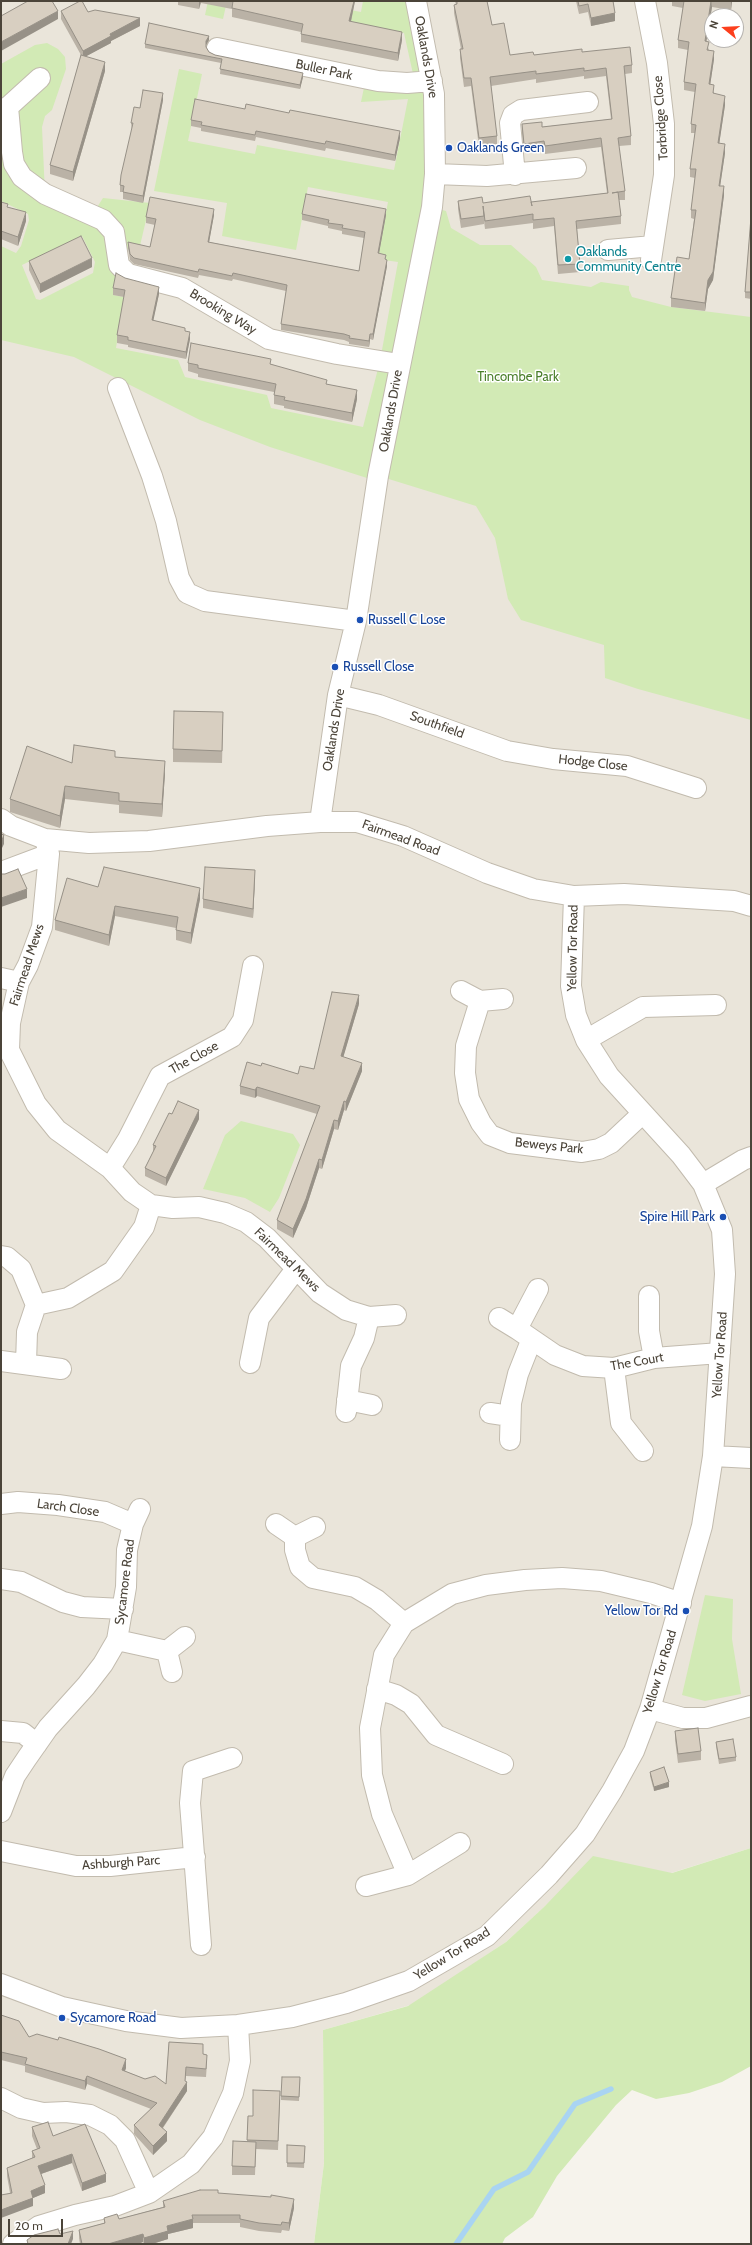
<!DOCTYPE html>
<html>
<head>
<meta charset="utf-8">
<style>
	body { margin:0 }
	#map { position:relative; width:752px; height:2245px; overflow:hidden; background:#f6f3ec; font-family:Cabin,sans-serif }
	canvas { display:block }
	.frame { position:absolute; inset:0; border:2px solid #4b4439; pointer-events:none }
	.north { position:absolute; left:704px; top:8px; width:40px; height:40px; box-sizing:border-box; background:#fff; border:1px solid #b7b4b0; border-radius:50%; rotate:288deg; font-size:11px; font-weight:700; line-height:16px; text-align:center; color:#4b4439 }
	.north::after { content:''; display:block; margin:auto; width:14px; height:18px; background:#fc3f1d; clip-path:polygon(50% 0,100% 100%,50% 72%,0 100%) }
	.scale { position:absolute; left:8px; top:2219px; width:55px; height:18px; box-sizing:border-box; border:2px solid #4b4439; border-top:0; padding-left:5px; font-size:12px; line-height:14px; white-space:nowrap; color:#4b4439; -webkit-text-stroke:3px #fff; paint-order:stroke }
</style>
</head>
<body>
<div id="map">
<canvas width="752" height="2245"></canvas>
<div class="frame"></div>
<div class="north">N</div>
<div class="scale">20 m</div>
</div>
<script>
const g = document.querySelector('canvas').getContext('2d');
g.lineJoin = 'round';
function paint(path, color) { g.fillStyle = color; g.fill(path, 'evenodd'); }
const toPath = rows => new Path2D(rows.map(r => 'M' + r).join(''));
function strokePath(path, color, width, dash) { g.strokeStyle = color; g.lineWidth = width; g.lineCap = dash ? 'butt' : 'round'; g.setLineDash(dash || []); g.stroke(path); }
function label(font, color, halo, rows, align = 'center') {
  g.font = font + ' Cabin,sans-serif'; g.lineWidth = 3; g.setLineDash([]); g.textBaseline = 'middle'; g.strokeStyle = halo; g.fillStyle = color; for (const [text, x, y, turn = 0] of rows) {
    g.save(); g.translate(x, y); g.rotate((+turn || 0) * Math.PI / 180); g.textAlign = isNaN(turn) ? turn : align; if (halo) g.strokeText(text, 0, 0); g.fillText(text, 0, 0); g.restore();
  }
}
const residential = toPath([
	[1,1,751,1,751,1848,668,1874,555,1897,506,1942,414,2004,323,2030,324,2163,314,2244,1,2244],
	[712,16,736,16,736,40,712,40]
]);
const green = toPath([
	[208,1,227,1,223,19,205,15],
	[363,1,416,1,432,81,432,207,446,211,451,228,480,245,511,245,536,267,542,280,591,287,601,282,629,286,629,290,632,297,671,307,751,317,751,720,638,689,605,678,604,645,521,620,508,599,495,538,476,506,379,476,368,485,367,478,270,447,200,420,74,357,1,340,1,246,16,253,21,246,29,220,28,214,1,201,1,64,35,45,47,43,58,49,65,57,66,69,52,110,45,116,42,127,45,194,92,215,103,198,150,203,139,250,126,249,113,295,124,297,116,348,178,360,185,377,267,395,271,408,363,427,380,361,398,262,377,259,388,202,308,187,296,250,222,236,227,203,154,191,179,69,202,74,188,141,255,154,257,145,394,170,408,99,361,102,366,78,415,83,404,33,317,16,319,4,361,12],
	[82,236,95,262,93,273,40,300,36,299,22,265],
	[241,1121,293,1134,300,1145,279,1198,270,1212,245,1198,203,1189,225,1135],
	[705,1595,733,1599,732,1639,741,1694,705,1701,682,1695],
	[751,1848,751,2066,722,2082,689,2093,656,2099,632,2090,616,2105,557,2176,533,2217,505,2238,502,2244,314,2244,324,2163,323,2030,408,2006,506,1942,545,1906,593,1856,672,1873]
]);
const stream = toPath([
	[456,2244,494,2189,528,2172,575,2104,611,2089]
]);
const street = toPath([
	[645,1,657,63,664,124,664,175,651,260],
	[217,48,378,81,407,83,432,81],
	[8,107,40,78],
	[1,109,8,107,12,152,14,164,22,177,45,194,103,220,114,232,119,265,128,274,182,288,269,339,337,354,399,364],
	[435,174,487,176,576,168],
	[515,175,510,123,513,115,521,110,588,102],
	[608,250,653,246],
	[118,388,152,476,166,521,179,578,187,593,205,601,356,621],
	[338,695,379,705,507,751,553,759,627,766,696,788],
	[1,819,11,826,45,839,89,843,149,841,267,826,320,822,357,822,403,836,487,873,533,889,574,896,624,894,734,901,751,906],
	[320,822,338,695,356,621,378,476,432,207,435,174,434,94,416,1],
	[45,839,49,854,42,927,28,965,19,982,10,1023,9,1050,36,1104,57,1130,110,1168,132,1192,151,1205,173,1208,199,1207,225,1213,246,1222,267,1238,320,1293,346,1310,369,1317,396,1315],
	[1,872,49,854],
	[1,978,19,982],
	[461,991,480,1001,503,999],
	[480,1001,466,1046,465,1073,469,1099,481,1123,490,1135,510,1143,582,1152,599,1149,611,1143,642,1114],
	[586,1040,643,1007,716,1005],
	[110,1168,128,1139,160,1076,232,1037,243,1020,253,966],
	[703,1184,743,1160,751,1157],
	[1,1256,7,1257,21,1269,36,1305,27,1332,26,1364],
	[538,1289,517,1329,555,1355,583,1366,614,1368,654,1358,720,1353],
	[649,1296,649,1331,654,1358],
	[36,1305,68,1298,113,1271,144,1227,151,1205],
	[499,1318,517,1329],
	[1,1361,61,1369],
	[250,1363,259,1318,296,1269],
	[614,1368,621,1423,643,1451],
	[347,1400,372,1405],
	[346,1412,351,1366,364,1338,369,1317],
	[490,1413,510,1416],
	[510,1440,511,1403,518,1374,531,1341],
	[713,1456,751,1458],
	[1,1504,18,1502,58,1505,105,1512,133,1524],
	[276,1524,295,1537,315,1527],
	[295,1537,295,1550,300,1567,313,1578,355,1587,377,1600,404,1623],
	[1,1579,21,1582,63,1602,82,1607,123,1609],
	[117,1640,167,1651],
	[172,1672,167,1651,185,1637],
	[377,1689,396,1695,411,1704,436,1735,503,1764],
	[650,1709,683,1718,706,1718,751,1706],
	[1,1731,23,1733,37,1744],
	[1,1812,15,1776,27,1758,48,1728,86,1686,103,1664,117,1640,126,1587,127,1550,133,1524,140,1509],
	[1,1851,76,1866,110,1866,195,1857],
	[408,1875,382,1814,372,1775,370,1728,384,1655,404,1623,452,1594,486,1585,525,1580,562,1578,601,1581,651,1593,681,1603],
	[366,1886,408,1875,460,1843],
	[201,1945,190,1803,193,1771,232,1758],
	[1,1984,62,2007,126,2021,181,2028,238,2025,292,2017,346,2003,409,1981,487,1936,549,1875,585,1834,612,1791,634,1751,650,1709,702,1526,713,1456,725,1274,722,1230,703,1184,681,1155,609,1076,586,1040,576,1015,571,986,574,896],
	[1,2098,21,2108,43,2113,66,2112,90,2115,110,2125,125,2140,149,2193],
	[13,2244,39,2226,75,2215,115,2206,149,2193,191,2164,213,2137,233,2093,240,2061,238,2025]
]);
const wall = toPath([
	[178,1,355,1,351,22,402,40,398,61,301,42,301,32,232,17,232,9,201,3,199,9,178,5],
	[455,1,487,1,492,25,510,55,534,55,582,52,632,65,632,73,625,74,631,136,631,145,619,146,625,191,625,200,619,200,621,216,621,224,577,229,580,264,580,272,558,274,554,226,533,229,533,223,485,229,484,221,484,224,461,228,458,209,458,201,483,203,531,203,607,193,601,147,545,154,544,149,524,152,522,133,522,124,542,127,611,119,606,76,584,79,584,76,536,83,536,79,491,86,497,136,497,144,479,147,471,86,464,87,460,58,460,49,461,49,454,13,454,5,456,5],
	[576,1,613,1,615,21,591,26,588,12,579,14],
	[672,1,732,1,731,10,712,7,706,42,709,50,714,59,710,85,714,93,725,105,719,144,725,153,720,186,724,195,713,280,708,289,705,311,671,307,671,298,689,259,694,219,691,218,691,210,695,178,690,177,690,169,695,133,691,133,691,124,695,92,684,90,684,82,688,50,678,48,678,40,683,8,672,6],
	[61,11,88,12,140,26,111,41,111,43,86,56,105,71,73,181,50,174,50,165,81,55,61,19],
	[209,40,206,45,206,47,209,52,215,55,303,77,300,89,220,74,221,63,145,48,145,44],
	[163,100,143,203,123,199,123,192,120,192,120,185,132,130,131,123,140,108],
	[245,109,400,138,395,161,326,148,325,151,256,137,255,141,201,131,201,128,191,126,191,120],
	[1,202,26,221,18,246,1,239],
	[302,214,386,215,379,253,386,260,387,266,373,340,370,339,369,347,349,344,349,342,344,340,281,330,281,324,286,291,233,279,232,281,199,275,198,278,134,264,130,260,128,248,128,242,150,247,155,225,146,223,146,217,214,215,209,242,359,271,364,238,342,234,342,231,328,228,328,226,302,220],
	[751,217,751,299,745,298,745,292],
	[29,261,92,267,40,293,29,270],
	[113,288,159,294,153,320,185,331,190,339,186,359,128,347,128,345,117,343,117,335,124,297,113,295],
	[188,363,271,364,327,384,357,399,352,422,284,408,284,406,274,404,274,392,198,377,198,374,188,371],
	[223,724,222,763,173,762,173,749],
	[115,757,165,773,162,817,119,813,119,805,65,799,60,828,10,812,10,799,72,763],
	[255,878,253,918,203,908,203,899],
	[98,887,200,899,191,944,176,940,176,928,115,916,109,946,55,930,55,920],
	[359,1004,343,1057,362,1071,346,1111,344,1110,338,1130,334,1129,322,1169,319,1168,306,1208,293,1238,277,1229,277,1220,317,1114,257,1096,255,1098,240,1094,240,1086,261,1066,298,1074,314,1069],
	[172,1114,199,1119,166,1186,145,1176,145,1168,153,1152,153,1145],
	[675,1731,701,1751,701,1760,678,1763,675,1740],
	[716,1742,736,1757,736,1761,719,1764,716,1746],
	[650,1772,669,1787,654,1791,650,1776],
	[1,2015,29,2037,126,2068,125,2071,145,2079,166,2084,169,2042,203,2054,207,2063,206,2077,186,2076,185,2081,187,2091,163,2128,167,2141,153,2155,134,2134,134,2125,151,2109,87,2084,85,2090,25,2072,25,2066,1,2060],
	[300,2077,299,2101,281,2100,281,2096],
	[280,2099,278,2150,256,2149,255,2175,232,2175,232,2166,247,2142,248,2116,253,2116],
	[32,2127,53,2136,106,2182,82,2191,72,2163,41,2174,45,2193,33,2198,33,2206,10,2193,7,2176,7,2168,32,2158,32,2151,37,2149,32,2136],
	[287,2145,305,2146,304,2168,287,2167],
	[218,2193,294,2208,289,2231,282,2230,281,2233,259,2231,240,2227,240,2223,193,2223,193,2228,168,2234,168,2239,152,2244,144,2244,143,2242,138,2244,80,2244,79,2238,79,2230,104,2223,104,2218,119,2219,163,2207,163,2201]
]);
const shadedWall = toPath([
	[199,1,201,1,199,9],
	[354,1,355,1,349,30,349,21],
	[711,1,712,7,705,50,705,41],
	[731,1,732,1,731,10],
	[58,11,58,19,1,51,1,42],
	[615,13,615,21,591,26,591,18],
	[140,18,140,26,111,41,111,43,83,58,83,51,110,34],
	[402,32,402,40,398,61,398,53],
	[209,36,209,40,206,45,206,41],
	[714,51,714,59,709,93,709,84],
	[105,62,105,71,73,181,73,172],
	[303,73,303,77,300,89,300,85],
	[163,93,163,100,143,203,143,196],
	[725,96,725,105,718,152,718,143],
	[400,131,400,138,395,161,395,155],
	[725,144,725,153,719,194,719,186],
	[724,186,724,195,713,280,708,289,705,311,705,303,708,280],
	[214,209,214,215,208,248,208,242],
	[386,209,386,215,378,259,378,253],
	[26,212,26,221,18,246,18,237],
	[92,258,92,267,40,293,40,284],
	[387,260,387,266,373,340,373,334],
	[159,287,159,294,152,327,152,320],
	[190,332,190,339,186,359,186,352],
	[370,334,370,339,369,347,369,341],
	[357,390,357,399,352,422,352,413],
	[165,761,165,773,162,817,162,804],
	[65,786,65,799,60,828,60,816],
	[4,835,4,844,1,850,1,842],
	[255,870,255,878,253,918,253,909],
	[200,888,200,899,191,944,191,933],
	[27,889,27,898,1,907,1,898],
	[115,906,115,916,109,946,109,935],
	[359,995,359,1004,341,1065,341,1056],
	[362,1063,362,1071,346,1111,346,1102],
	[257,1087,257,1096,255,1098,255,1090],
	[344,1101,344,1110,338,1130,338,1121],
	[199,1110,199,1119,166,1186,166,1178],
	[334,1120,334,1129,322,1169,322,1160],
	[319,1159,319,1168,306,1208,293,1238,293,1229],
	[669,1782,669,1787,654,1791,654,1787],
	[126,2059,126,2068,122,2078,122,2070],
	[87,2076,87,2084,85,2090,85,2081],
	[187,2082,187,2091,159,2133,159,2125],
	[167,2132,167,2141,153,2155,153,2146],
	[72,2154,72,2163,38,2175,38,2166],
	[106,2174,106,2182,82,2191,82,2183],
	[45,2185,45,2193,33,2198,33,2206,1,2218,1,2210,31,2191],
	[294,2199,294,2208,289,2231,289,2223],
	[193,2219,193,2228,168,2234,168,2239,152,2244,144,2244,144,2238,167,2226],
	[73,2231,73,2239,71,2244,68,2244],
	[143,2234,143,2242,138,2244,108,2244]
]);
const building = toPath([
	[28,1,52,1,58,11,1,42,1,16,28,1],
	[80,1,82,1,88,12,95,10,140,18,110,34,111,36,83,51,61,11,80,1],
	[233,1,354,1,349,21,402,32,398,53,301,34,303,24,232,8,233,1],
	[457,1,487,1,492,25,504,23,510,55,533,52,534,55,582,49,582,52,630,47,632,65,624,66,631,136,618,138,625,191,612,193,618,192,621,216,576,221,580,264,558,265,554,218,533,220,533,214,485,221,483,206,484,216,461,219,458,201,482,197,483,203,530,196,532,206,531,202,608,193,601,138,545,146,544,141,524,144,522,124,542,122,542,127,612,119,606,68,584,71,584,68,536,74,536,71,490,77,497,136,479,138,471,78,464,78,460,49,463,49,454,5,457,4,457,1],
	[578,1,613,1,615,13,591,18,588,4,579,6,578,1],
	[684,1,711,1,705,41,709,42,707,50,714,51,709,84,714,85,713,93,725,96,718,143,725,144,719,186,724,186,713,272,708,280,705,303,671,298,677,257,689,259,696,210,691,210,696,169,690,169,696,125,691,124,696,84,684,82,689,42,678,40,684,1],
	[149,23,209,36,206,41,206,47,209,52,215,55,303,73,300,85,220,69,222,59,145,44,149,23],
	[81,55,105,62,73,172,50,165,81,55],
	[143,90,163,93,143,196,123,192,124,186,120,185,121,175,133,123,131,123,134,107,140,108,143,90],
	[195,99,245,109,246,104,289,113,290,110,400,131,395,155,326,141,325,144,256,131,255,135,201,125,202,122,191,120,195,99],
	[306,194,386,209,378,253,386,255,385,259,387,260,373,334,370,334,369,341,349,338,350,336,344,334,281,324,287,285,233,273,232,276,199,269,198,272,134,258,130,254,128,242,150,247,156,219,146,217,150,197,214,209,208,242,359,271,365,232,342,228,343,225,328,223,329,220,302,214,306,194],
	[1,202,8,204,7,207,26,212,18,237,1,231,1,202],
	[751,217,751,292,745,292,751,217],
	[81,236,92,258,40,284,29,261,81,236],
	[116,273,125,278,159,287,152,320,185,328,185,331,190,332,186,352,128,340,128,337,117,335,125,290,113,288,116,273],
	[191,343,271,359,270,364,327,380,326,384,357,390,352,413,284,400,285,397,274,395,276,384,198,368,198,365,188,363,191,343],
	[174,711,223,712,222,751,173,749,174,711],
	[74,745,115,751,115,757,165,761,162,804,119,801,119,793,65,786,60,816,10,799,27,746,72,763,74,745],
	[1,834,4,835,1,842,1,834],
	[104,867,200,888,191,933,176,930,178,917,115,906,109,935,55,920,67,878,98,887,104,867],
	[205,867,255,870,253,909,203,899,205,867],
	[18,869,27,889,1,898,1,874,5,874,18,869],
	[332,992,359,995,341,1056,362,1063,346,1102,344,1101,338,1121,334,1120,322,1160,319,1159,306,1199,293,1229,277,1220,320,1106,257,1087,255,1090,240,1086,247,1062,261,1066,262,1063,298,1074,300,1066,314,1069,332,992],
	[178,1101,199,1110,166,1178,145,1168,156,1146,153,1145,169,1113,172,1114,178,1101],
	[698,1728,701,1751,678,1754,675,1731,698,1728],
	[733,1739,736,1757,719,1759,716,1742,733,1739],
	[664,1767,669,1782,654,1787,650,1772,664,1767],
	[1,2015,19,2021,29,2037,37,2034,58,2040,59,2037,99,2049,126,2059,122,2070,145,2079,155,2076,166,2084,169,2042,203,2044,203,2054,207,2055,206,2069,186,2067,185,2081,187,2082,159,2125,167,2132,153,2146,134,2125,157,2103,87,2076,85,2081,25,2064,27,2058,1,2052,1,2015],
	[282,2077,300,2077,299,2097,281,2096,282,2077],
	[253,2090,280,2091,278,2141,247,2140,248,2116,253,2116,253,2090],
	[48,2122,53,2136,85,2124,106,2174,82,2183,72,2154,38,2166,45,2185,31,2191,33,2198,1,2210,1,2195,12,2193,7,2168,35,2157,32,2151,40,2148,32,2127,48,2122],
	[233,2141,256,2142,255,2167,232,2166,233,2141],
	[287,2145,305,2146,304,2163,287,2163,287,2145],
	[200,2190,218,2190,218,2193,271,2197,271,2195,294,2199,289,2223,282,2222,281,2225,259,2223,240,2219,240,2215,192,2215,193,2219,167,2226,168,2231,144,2238,143,2234,108,2244,82,2244,79,2230,105,2223,104,2218,117,2214,119,2219,165,2207,163,2201,200,2190],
	[58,2229,60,2234,73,2231,68,2244,28,2244,27,2240,34,2235,58,2229]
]);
const markers = [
	[449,148,4,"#1a4fb4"],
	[568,259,4,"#0f9aa8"],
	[360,620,4,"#1a4fb4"],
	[335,667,4,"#1a4fb4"],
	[723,1217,4,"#1a4fb4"],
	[686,1611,4,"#1a4fb4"],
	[62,2018,4,"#1a4fb4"]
];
const streetNames = [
	["Oaklands Drive",426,57,80],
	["Buller Park",324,70,12],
	["Torbridge Close",661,118,-94],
	["Brooking Way",223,312,31],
	["Oaklands Drive",391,411,-80],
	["Southfield",437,725,20],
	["Oaklands Drive",334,730,-81],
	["Hodge Close",593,763,6],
	["Fairmead Road",401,838,20],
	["Yellow Tor Road",573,948,-89],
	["Fairmead Mews",27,965,-72],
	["The Close",194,1058,-29],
	["Beweys Park",549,1146,6],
	["Fairmead Mews",287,1260,44],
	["Yellow Tor Road",720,1355,-86],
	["The Court",637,1362,-10],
	["Larch Close",68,1508,8],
	["Sycamore Road",125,1582,-83],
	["Yellow Tor Road",660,1672,-73],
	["Ashburgh Parc",121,1863,-4],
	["Yellow Tor Road",452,1954,-32]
];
const transitNames = [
	["Oaklands Green",457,148],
	["Russell C Lose",368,620],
	["Russell Close",343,667],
	["Spire Hill Park",715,1217,"right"],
	["Yellow Tor Rd",678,1611,"right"],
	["Sycamore Road",70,2018]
];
const cultureNames = [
	["Oaklands",576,252],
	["Community Centre",576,267]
];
const parkNames = [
	["Tincombe Park",518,377]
];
paint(residential, '#eae5da');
paint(green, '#d2eab5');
strokePath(stream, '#a9d4f2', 5.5);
strokePath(street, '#c2bbae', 22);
strokePath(street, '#fff', 20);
paint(wall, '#bab2a6');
paint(shadedWall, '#979187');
paint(building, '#d8cfc1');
strokePath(building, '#979187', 1);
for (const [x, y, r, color] of markers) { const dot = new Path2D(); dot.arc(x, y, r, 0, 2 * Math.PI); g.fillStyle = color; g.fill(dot); strokePath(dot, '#fff', 1.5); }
label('13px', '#4b4439', '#fff', streetNames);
label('13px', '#164399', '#fff', transitNames, 'left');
label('13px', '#0d838f', '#fff', cultureNames, 'left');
label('13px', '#4a7f2a', '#fff', parkNames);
</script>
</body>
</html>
